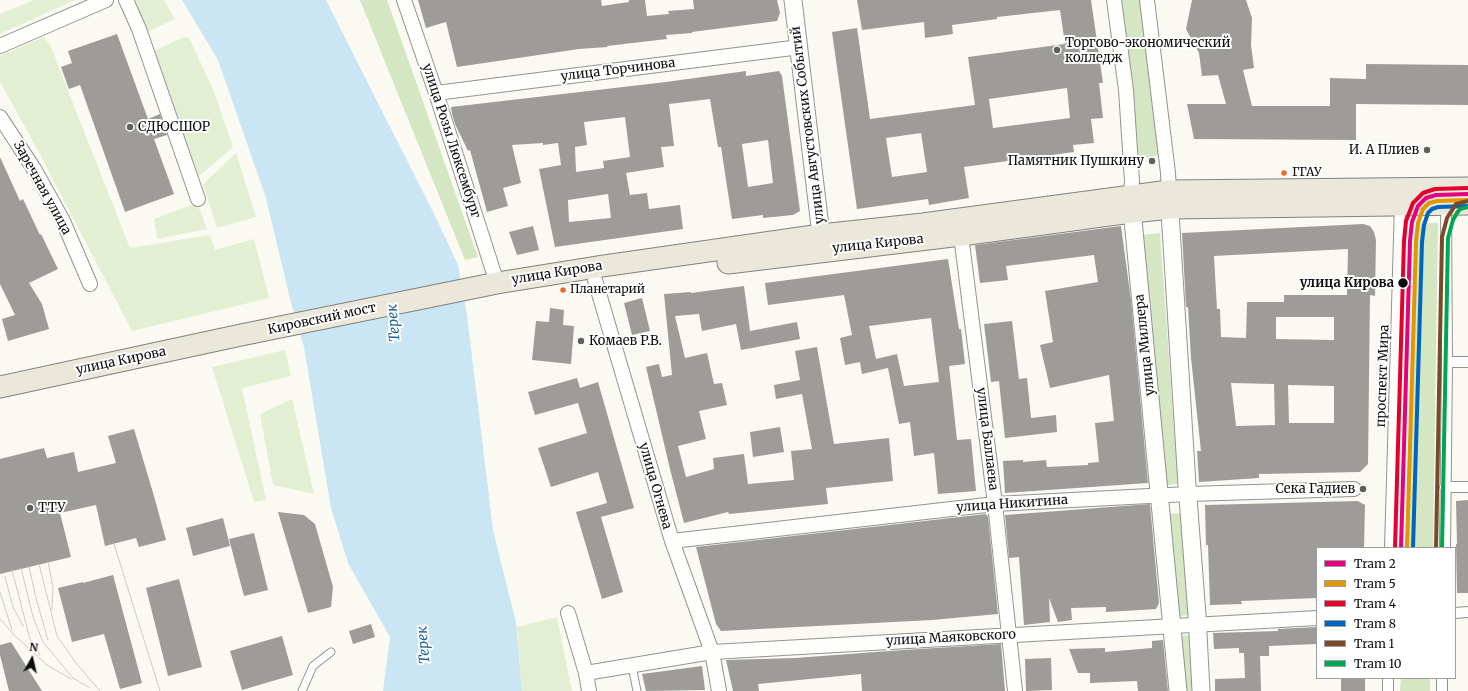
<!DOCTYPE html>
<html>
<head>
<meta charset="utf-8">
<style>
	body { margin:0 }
	#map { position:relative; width:1468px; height:691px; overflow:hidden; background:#faf9f2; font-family:Merriweather,serif }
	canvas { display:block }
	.legend { position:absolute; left:1316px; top:547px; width:140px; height:132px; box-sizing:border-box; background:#fff; border:1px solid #9e9e9e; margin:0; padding:5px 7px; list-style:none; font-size:12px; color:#0d0d0d }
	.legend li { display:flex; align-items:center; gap:8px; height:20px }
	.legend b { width:20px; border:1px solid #9e9e9e }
	.north { position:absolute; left:12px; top:639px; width:40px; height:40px; -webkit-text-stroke:3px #fff; paint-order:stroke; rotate:8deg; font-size:11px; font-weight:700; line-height:16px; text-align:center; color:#0d0d0d }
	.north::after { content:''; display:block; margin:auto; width:14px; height:18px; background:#0d0d0d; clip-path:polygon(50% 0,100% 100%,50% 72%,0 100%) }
</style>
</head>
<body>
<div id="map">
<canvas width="1468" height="691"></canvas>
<ul class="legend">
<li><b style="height:5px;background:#e5007d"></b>Tram 2</li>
<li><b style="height:5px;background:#e09701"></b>Tram 5</li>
<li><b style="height:5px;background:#e4002b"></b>Tram 4</li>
<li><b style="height:5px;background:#0065bd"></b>Tram 8</li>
<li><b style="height:5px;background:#7a4b2a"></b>Tram 1</li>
<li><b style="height:5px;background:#00a651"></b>Tram 10</li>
</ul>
<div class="north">N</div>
</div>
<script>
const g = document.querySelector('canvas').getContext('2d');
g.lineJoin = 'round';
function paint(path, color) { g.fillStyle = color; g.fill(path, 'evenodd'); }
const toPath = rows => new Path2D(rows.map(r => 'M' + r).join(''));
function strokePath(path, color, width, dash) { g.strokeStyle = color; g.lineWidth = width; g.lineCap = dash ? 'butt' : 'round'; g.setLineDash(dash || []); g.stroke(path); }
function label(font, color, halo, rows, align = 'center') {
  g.font = font + ' Merriweather,serif'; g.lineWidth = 4; g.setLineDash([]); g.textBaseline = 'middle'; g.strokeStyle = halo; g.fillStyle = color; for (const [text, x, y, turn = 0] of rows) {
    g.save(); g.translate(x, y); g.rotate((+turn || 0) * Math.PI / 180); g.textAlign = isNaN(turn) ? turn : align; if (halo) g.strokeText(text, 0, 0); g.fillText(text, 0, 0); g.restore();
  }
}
const green = toPath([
	[34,0,75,0,0,34,0,14],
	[133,0,164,0,175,19,147,32],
	[44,37,50,45,130,248,210,235,215,250,254,239,269,298,132,331,35,145,0,82,0,56],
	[184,37,189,38,213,89,233,147,199,176,152,52],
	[236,153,256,217,217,228,203,184],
	[197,203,207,229,157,239,154,219],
	[285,350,291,376,242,388,266,500,254,502,212,367],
	[292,399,314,494,273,485,260,414],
	[557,617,572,691,522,691,517,627]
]);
const forest = toPath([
	[360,0,387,0,478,257,465,260],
	[1118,0,1141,0,1161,155,1139,159],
	[1417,223,1438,223,1433,548,1405,548],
	[1160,233,1178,484,1167,485,1140,235],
	[1182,513,1191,615,1178,616,1168,514],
	[1190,635,1194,691,1184,691,1180,636],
	[1401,678,1430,678,1430,691,1400,691]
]);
const water = toPath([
	[182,0,326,0,436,218,458,265,467,315,493,530,516,622,522,691,383,691,390,637,348,563,331,508,304,347,290,299,266,198,218,60]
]);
const building = toPath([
	[418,0,601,0,602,6,629,2,629,0,645,0,647,16,669,14,668,11,694,9,693,0,777,0,780,13,777,21,692,32,692,33,666,35,667,39,607,46,607,47,579,49,457,67,446,22,426,28],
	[857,0,1091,0,1103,83,1099,83,1103,118,1091,119,1094,143,1073,145,1074,152,964,167,969,198,929,205,928,199,857,209,832,32,857,28,870,119,975,105,968,57,1065,44,1060,10,997,17,997,19,952,25,953,34,925,38,924,22,862,30],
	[1067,88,1070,118,993,128,989,99],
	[921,133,927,172,892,177,886,138],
	[1192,0,1246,0,1252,18,1251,45,1254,68,1243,70,1252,106,1330,106,1330,78,1366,79,1366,64,1468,65,1468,105,1356,104,1356,140,1194,139,1187,104,1226,104,1218,75,1202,76,1199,53,1186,29],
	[117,34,148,119,160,114,167,135,154,139,174,194,125,212,80,85,69,89,61,67,72,63,68,51],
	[746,71,746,76,779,71,782,76,800,211,793,215,763,218,763,215,732,219,721,147,718,147,710,99,669,104,674,146,661,147,664,167,626,173,630,195,647,193,649,209,680,205,683,229,555,247,539,169,561,165,558,143,543,145,543,143,512,145,521,183,503,188,508,206,487,212,470,150,468,151,455,124,452,114,451,107,666,82],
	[625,117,630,157,603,161,604,168,576,172,575,147,587,145,584,122],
	[768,140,773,183,748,187,742,144],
	[608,194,611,218,569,222,568,200],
	[0,157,20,201,23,199,40,235,41,234,58,269,29,283,42,304,49,329,8,341,2,319,15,315,0,284],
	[1363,224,1370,226,1374,232,1376,240,1375,296,1370,295,1368,464,1360,472,1259,474,1259,478,1199,482,1197,451,1201,451,1191,358,1188,307,1186,307,1182,233],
	[1348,249,1347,295,1284,295,1284,302,1247,302,1246,338,1221,337,1220,309,1217,309,1214,256],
	[1276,317,1334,317,1334,340,1276,339],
	[1231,383,1274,384,1275,425,1236,426],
	[1288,385,1334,386,1334,423,1289,423],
	[533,226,539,250,517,255,509,232],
	[1121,226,1131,300,1148,483,1005,493,1003,461,1023,460,1023,462,1046,460,1047,467,1088,465,1088,463,1099,462,1095,423,1114,421,1109,375,1050,388,1040,345,1053,342,1045,291,1098,282,1094,255,1006,266,1008,280,980,283,975,245],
	[948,259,959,329,961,329,965,364,949,366,957,440,971,439,976,491,938,494,934,453,914,456,910,422,899,424,888,368,862,374,860,362,845,365,840,338,852,335,844,295,768,305,765,283],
	[931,318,939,382,904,386,897,354,876,359,869,326],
	[744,286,750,331,797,322,800,339,741,350,736,324,702,331,699,314,675,316,685,358,707,353,714,384,722,383,727,405,699,411,706,439,678,446,686,477,714,469,713,458,744,454,748,484,794,480,791,451,812,449,802,394,776,399,774,385,800,380,795,351,817,347,834,444,889,438,893,481,826,488,828,504,729,514,728,512,684,523,670,469,646,367,659,364,662,377,672,375,664,294,691,292,691,293],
	[642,298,650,331,632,335,624,303],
	[550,308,564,310,563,325,574,326,571,364,532,360,536,321,549,322],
	[1012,321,1019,379,1027,378,1031,418,1056,415,1057,432,1005,438,999,381,991,382,984,324],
	[577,378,580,388,598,382,634,508,601,517,623,592,602,599,576,512,607,503,598,472,551,487,538,448,587,433,578,403,535,415,528,392],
	[780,427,784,452,753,457,750,432],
	[134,429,154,496,166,540,139,547,136,538,105,546,96,505,60,513,71,557,0,574,0,459,44,448,47,458,74,452,78,472,116,463,108,436],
	[1468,500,1468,593,1457,593,1456,544,1457,544,1456,501],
	[1358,501,1365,505,1364,548,1317,548,1317,598,1241,601,1242,604,1210,605,1208,545,1206,545,1205,505],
	[1150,504,1159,603,1156,609,1106,612,1106,607,1071,608,1072,620,1058,622,1049,598,1050,622,1024,625,1019,557,1009,558,1005,515],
	[278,512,304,515,315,524,333,587,331,607,308,613],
	[986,514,987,516,988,516,998,614,932,620,721,631,716,624,696,547],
	[223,518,230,546,193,556,186,528],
	[254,533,268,590,244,596,229,539],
	[113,575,142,683,120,689,104,634,72,642,58,588,83,582,83,583],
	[179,579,202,667,168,676,146,588],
	[371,624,375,637,353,644,349,631],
	[1317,627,1317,644,1269,646,1269,656,1260,656,1261,691,1215,691,1215,679,1245,678,1244,653,1239,653,1239,648,1214,649,1213,633,1278,631,1278,629],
	[282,636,293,675,242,690,230,651],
	[1163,640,1168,691,1138,691,1137,681,1090,683,1090,673,1078,673,1069,649,1105,648,1105,652,1152,648,1152,641],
	[11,642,42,691,9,691,0,655,0,645],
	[1001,644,1005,691,862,691,861,674,758,684,759,691,733,691,726,660,795,658,903,650],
	[1051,658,1052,690,1026,691,1025,659],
	[702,666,705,690,646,691,642,674],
	[1341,678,1365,678,1365,691,1341,691]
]);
const service = toPath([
	[632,666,637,691],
	[302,691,313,666,331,652]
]);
const pedestrian = toPath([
	[1447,362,1468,362],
	[1445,487,1468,487],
	[1390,548,1400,204],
	[1445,548,1447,362,1446,203],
	[1455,613,1468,612],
	[1388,691,1388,678],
	[1442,691,1442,678]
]);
const minor = toPath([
	[126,0,139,29,198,199],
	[404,0,436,93,497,283],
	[1114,0,1126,90,1132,181,1131,197],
	[1147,0,1168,173,1169,191],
	[0,46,106,0],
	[436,93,800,47],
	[0,117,34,169,63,221,90,284],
	[961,235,995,504,1015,691],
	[595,280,672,541,712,652,719,691],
	[672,541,995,504,1188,494,1354,489],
	[568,613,586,673,589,691],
	[586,673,712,652,1317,618]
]);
const tertiary = toPath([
	[793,0,821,235],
	[1169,196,1187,485,1197,615,1201,691],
	[1131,199,1178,691]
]);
const primary = toPath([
	[728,263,961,235,1124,213,1170,208,1468,204],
	[0,387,241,335,497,283,603,266,821,235,923,224,1169,191,1468,188]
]);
const tram = toPath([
	[114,544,160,691],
	[48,562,53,587,52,610],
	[39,564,57,636,76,663,100,691],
	[29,567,36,598,48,640],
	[21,568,33,617,43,642,73,678,90,688],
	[12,570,30,639,40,655],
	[5,577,13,607,23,626],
	[0,592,12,630],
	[0,619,15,636,47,665,71,679]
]);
const tram1 = toPath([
	[1401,548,1410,241,1412,222,1418,206,1426,198,1436,195,1468,194]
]);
const tram2 = toPath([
	[1407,548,1416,241,1418,223,1423,209,1429,203,1437,201,1468,200]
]);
const tram3 = toPath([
	[1395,548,1404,241,1406,221,1413,203,1423,193,1435,189,1468,188]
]);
const tram4 = toPath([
	[1413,548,1422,242,1424,225,1428,213,1432,209,1438,207,1468,206]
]);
const tram5 = toPath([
	[1436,548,1442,237,1447,218,1456,204,1468,201]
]);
const tram6 = toPath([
	[1442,548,1448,238,1453,220,1457,213,1460,209,1468,207]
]);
const markers = [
	[1057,50,4,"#60605d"],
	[130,127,4,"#60605d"],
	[1427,150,4,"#60605d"],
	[1152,161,4,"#60605d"],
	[1284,173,3.5,"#f26522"],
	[1403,283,5.5,"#0d0d0d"],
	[563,290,3.5,"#f26522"],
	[581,341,4,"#60605d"],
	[1363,489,4,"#60605d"],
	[30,508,4,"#60605d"]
];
const busNames = [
	["ГГАУ",1292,173],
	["Планетарий",570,290]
];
const poiNames = [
	["Торгово-экономический",1065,43],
	["колледж",1065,58],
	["СДЮСШОР",138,127],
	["И. А Плиев",1419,150,"right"],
	["Памятник Пушкину",1144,161,"right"],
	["Комаев Р.В.",589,341],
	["Сека Гадиев",1355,489,"right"],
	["ТТУ",38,508]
];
const streetNames = [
	["улица Торчинова",618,70,-7],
	["улица Августовских Событий",808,125,-97],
	["улица Розы Люксембург",451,141,72],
	["Заречная улица",42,188,61],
	["улица Кирова",878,244,-6],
	["улица Кирова",557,273,-9],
	["Кировский мост",322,319,-12],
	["улица Миллера",1145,345,-96],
	["улица Кирова",121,361,-12],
	["проспект Мира",1383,376,-88],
	["улица Баллаева",987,439,83],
	["улица Огнева",655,486,74],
	["улица Никитина",1012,504,-4],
	["улица Маяковского",951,638,-3]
];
const stopNames = [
	["улица Кирова",1394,283]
];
const waterNames = [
	["Терек",394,323,-95],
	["Терек",424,645,-95]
];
paint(green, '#e3efd3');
paint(forest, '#d4e6c2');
paint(water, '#cae5f3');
paint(building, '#9e9c98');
strokePath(service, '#949390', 9);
strokePath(pedestrian, '#949390', 12);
strokePath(minor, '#949390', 16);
strokePath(tertiary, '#949390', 19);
strokePath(primary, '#81817d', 23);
strokePath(service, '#fefefd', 7);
strokePath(pedestrian, '#fefefd', 10);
strokePath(minor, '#fefefd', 14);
strokePath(tertiary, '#fefefd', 17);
strokePath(primary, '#ebe7da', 21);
strokePath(tram, '#d6c6c6', 1);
strokePath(tram1, '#e5007d', 4);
strokePath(tram2, '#e09701', 4);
strokePath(tram3, '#e4002b', 4);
strokePath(tram4, '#0065bd', 4);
strokePath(tram5, '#7a4b2a', 4);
strokePath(tram6, '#00a651', 4);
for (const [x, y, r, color] of markers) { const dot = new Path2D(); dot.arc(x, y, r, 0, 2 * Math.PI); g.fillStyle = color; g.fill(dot); strokePath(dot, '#fff', 1.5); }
label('12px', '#0d0d0d', '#fff', busNames, 'left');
label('13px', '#0d0d0d', '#fff', poiNames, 'left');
label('13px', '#0d0d0d', '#fff', streetNames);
label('bold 13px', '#0d0d0d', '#fff', stopNames, 'right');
label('italic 14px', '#1c6399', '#fff', waterNames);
</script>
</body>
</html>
